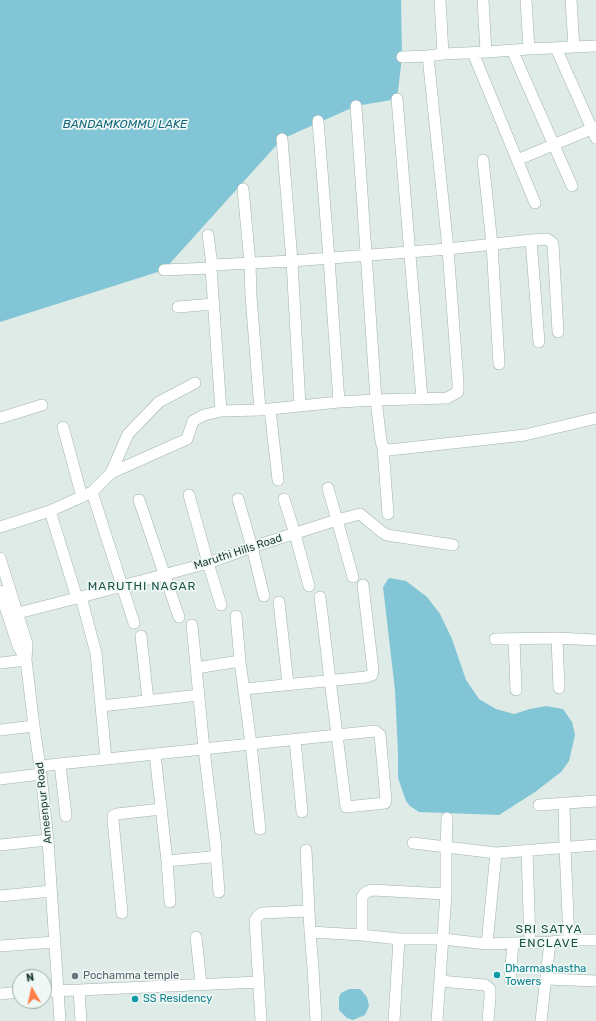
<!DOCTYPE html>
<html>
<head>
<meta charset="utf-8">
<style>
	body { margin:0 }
	#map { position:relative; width:596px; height:1021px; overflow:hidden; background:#deebe6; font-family:Rubik,sans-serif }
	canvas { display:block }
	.north { position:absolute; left:12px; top:969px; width:40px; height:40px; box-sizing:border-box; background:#eff8f4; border:1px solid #9bada8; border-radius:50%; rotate:351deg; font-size:11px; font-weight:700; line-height:16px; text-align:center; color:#1e3c36 }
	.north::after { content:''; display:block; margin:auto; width:14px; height:18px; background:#fe7e4a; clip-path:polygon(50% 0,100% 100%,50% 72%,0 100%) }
</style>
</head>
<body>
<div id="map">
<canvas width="596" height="1021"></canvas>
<div class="north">N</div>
</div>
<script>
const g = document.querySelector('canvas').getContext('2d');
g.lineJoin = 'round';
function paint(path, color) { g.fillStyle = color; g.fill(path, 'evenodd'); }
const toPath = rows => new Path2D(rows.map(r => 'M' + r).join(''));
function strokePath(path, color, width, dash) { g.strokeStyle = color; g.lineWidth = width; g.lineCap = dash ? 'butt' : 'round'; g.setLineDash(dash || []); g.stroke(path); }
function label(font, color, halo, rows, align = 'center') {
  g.font = font + ' Rubik,sans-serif'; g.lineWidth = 3.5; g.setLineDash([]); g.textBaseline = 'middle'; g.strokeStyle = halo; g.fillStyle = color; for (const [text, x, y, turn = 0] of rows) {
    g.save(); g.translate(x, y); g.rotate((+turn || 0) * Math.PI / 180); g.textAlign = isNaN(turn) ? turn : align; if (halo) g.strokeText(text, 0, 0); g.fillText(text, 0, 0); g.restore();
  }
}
const water = toPath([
	[0,0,401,0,402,57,397,99,356,106,282,139,164,270,0,322],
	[389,578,406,581,427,597,440,614,452,639,466,680,479,699,496,709,514,714,530,709,546,706,563,709,572,722,575,735,569,761,561,772,535,792,499,815,419,812,410,806,406,801,398,778,398,753,395,690,383,587],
	[349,989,360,989,367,997,369,1006,365,1015,353,1020,347,1018,339,1010,339,997,341,993]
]);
const minor = toPath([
	[483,0,486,52],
	[526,0,529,49],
	[571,0,574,47],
	[556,48,596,138],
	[512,50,572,186],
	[473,53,535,203],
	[443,54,486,52,529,49,596,46],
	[402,57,428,56],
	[397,99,422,399],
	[356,106,376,400,447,398,458,392,458,383,448,249,531,240,547,239,550,241,553,244,558,332],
	[318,121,329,258,339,402],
	[282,139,292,261,300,406],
	[483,160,492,244,499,364],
	[517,160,596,127],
	[243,189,250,263,251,296,260,410],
	[208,235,212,265],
	[531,240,539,342],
	[164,270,211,268],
	[178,307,214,304],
	[270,409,278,480],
	[221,411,211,268,212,265,292,261,448,249,428,56,443,54,440,0],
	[0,418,42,405],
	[63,427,82,497],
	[383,448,388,514],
	[111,473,128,434,159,402,195,383],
	[328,488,353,577],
	[92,492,134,623],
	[189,495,208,563,221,605],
	[238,499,252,547,264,596],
	[284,499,295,534,309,586],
	[139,500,179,617],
	[50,511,77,598],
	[0,527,50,511,92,492,111,473,187,439,193,421,204,415,221,411,260,410,339,402,376,400,381,441,383,448,389,450,525,435,596,418],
	[0,558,27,644,26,660],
	[0,591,18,646,26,660,34,726,41,774,48,840,60,1021],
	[81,597,96,653,106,759],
	[279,602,288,684],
	[18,613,77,598,208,563,252,547,337,520,360,514,382,532,387,535,453,545],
	[236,616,240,661,251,744,260,829],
	[141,636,148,700],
	[557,638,559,688],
	[495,639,557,638,596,640],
	[514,639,516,690],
	[0,663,26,660],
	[196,668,240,661],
	[244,689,366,677,372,675,373,670,363,585],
	[101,706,199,695],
	[0,730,34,726],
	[295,740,302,812],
	[155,754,167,861,170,902],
	[60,764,66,816],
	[40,766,251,744,337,735,375,731,380,735,386,800,385,803,346,807,337,735,330,680,320,597],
	[0,779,41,774],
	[564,804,565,847,569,940],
	[539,805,596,801],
	[413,843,496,853,596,845],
	[0,845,48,840],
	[306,850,310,932,313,968,316,1021],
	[527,850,530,943],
	[216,854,219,892],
	[167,861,210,857,213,856,216,854,216,848,204,749,192,625],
	[0,896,51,891],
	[122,913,113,820,113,816,117,814,161,809],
	[310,932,362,935,399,939,443,939,487,944,513,943,550,942,569,940,596,940],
	[362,935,362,897,364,894,368,891,372,890,446,894],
	[196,937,201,984],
	[487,944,496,853],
	[0,946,54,942],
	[510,979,513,943],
	[547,979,596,981],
	[440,981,485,985,490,989,490,997,488,1021],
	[79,990,81,1021],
	[44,991,79,990,259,982],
	[0,994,20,992],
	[261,1021,255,920,258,916,262,913,308,911],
	[394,1021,399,939],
	[437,1021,446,894,446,847,447,818],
	[541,1021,550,942]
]);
const markers = [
	[497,975,4,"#0f9aa8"],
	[75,976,4,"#6b7280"],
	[135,999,4,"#0f9aa8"]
];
const streetNames = [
	["Maruthi Hills Road",238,552,-18],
	["Ameenpur Road",44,803,-96]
];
const cultureNames = [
	["Dharmashastha",505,969],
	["Towers",505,982],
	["SS Residency",143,999]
];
const worshipNames = [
	["Pochamma temple",83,976]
];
const waterNames = [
	["BANDAMKOMMU LAKE",125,125]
];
const neighbourhoodNames = [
	["MARUTHI NAGAR",142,587],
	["SRI SATYA",549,930],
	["ENCLAVE",549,944]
];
paint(water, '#81c5d6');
strokePath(minor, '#a1b3ae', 12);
strokePath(minor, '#fff', 11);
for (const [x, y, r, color] of markers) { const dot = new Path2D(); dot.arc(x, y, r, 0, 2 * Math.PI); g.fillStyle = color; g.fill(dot); strokePath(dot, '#eff8f4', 1.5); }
label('11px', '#1e3c36', '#eff8f4', streetNames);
label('11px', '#0d838f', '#eff8f4', cultureNames, 'left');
label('11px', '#5b616d', '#eff8f4', worshipNames, 'left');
label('italic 12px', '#14677d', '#eff8f4', waterNames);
g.letterSpacing = '1px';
label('12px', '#195045', '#eff8f4', neighbourhoodNames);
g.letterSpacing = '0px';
</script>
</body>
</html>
